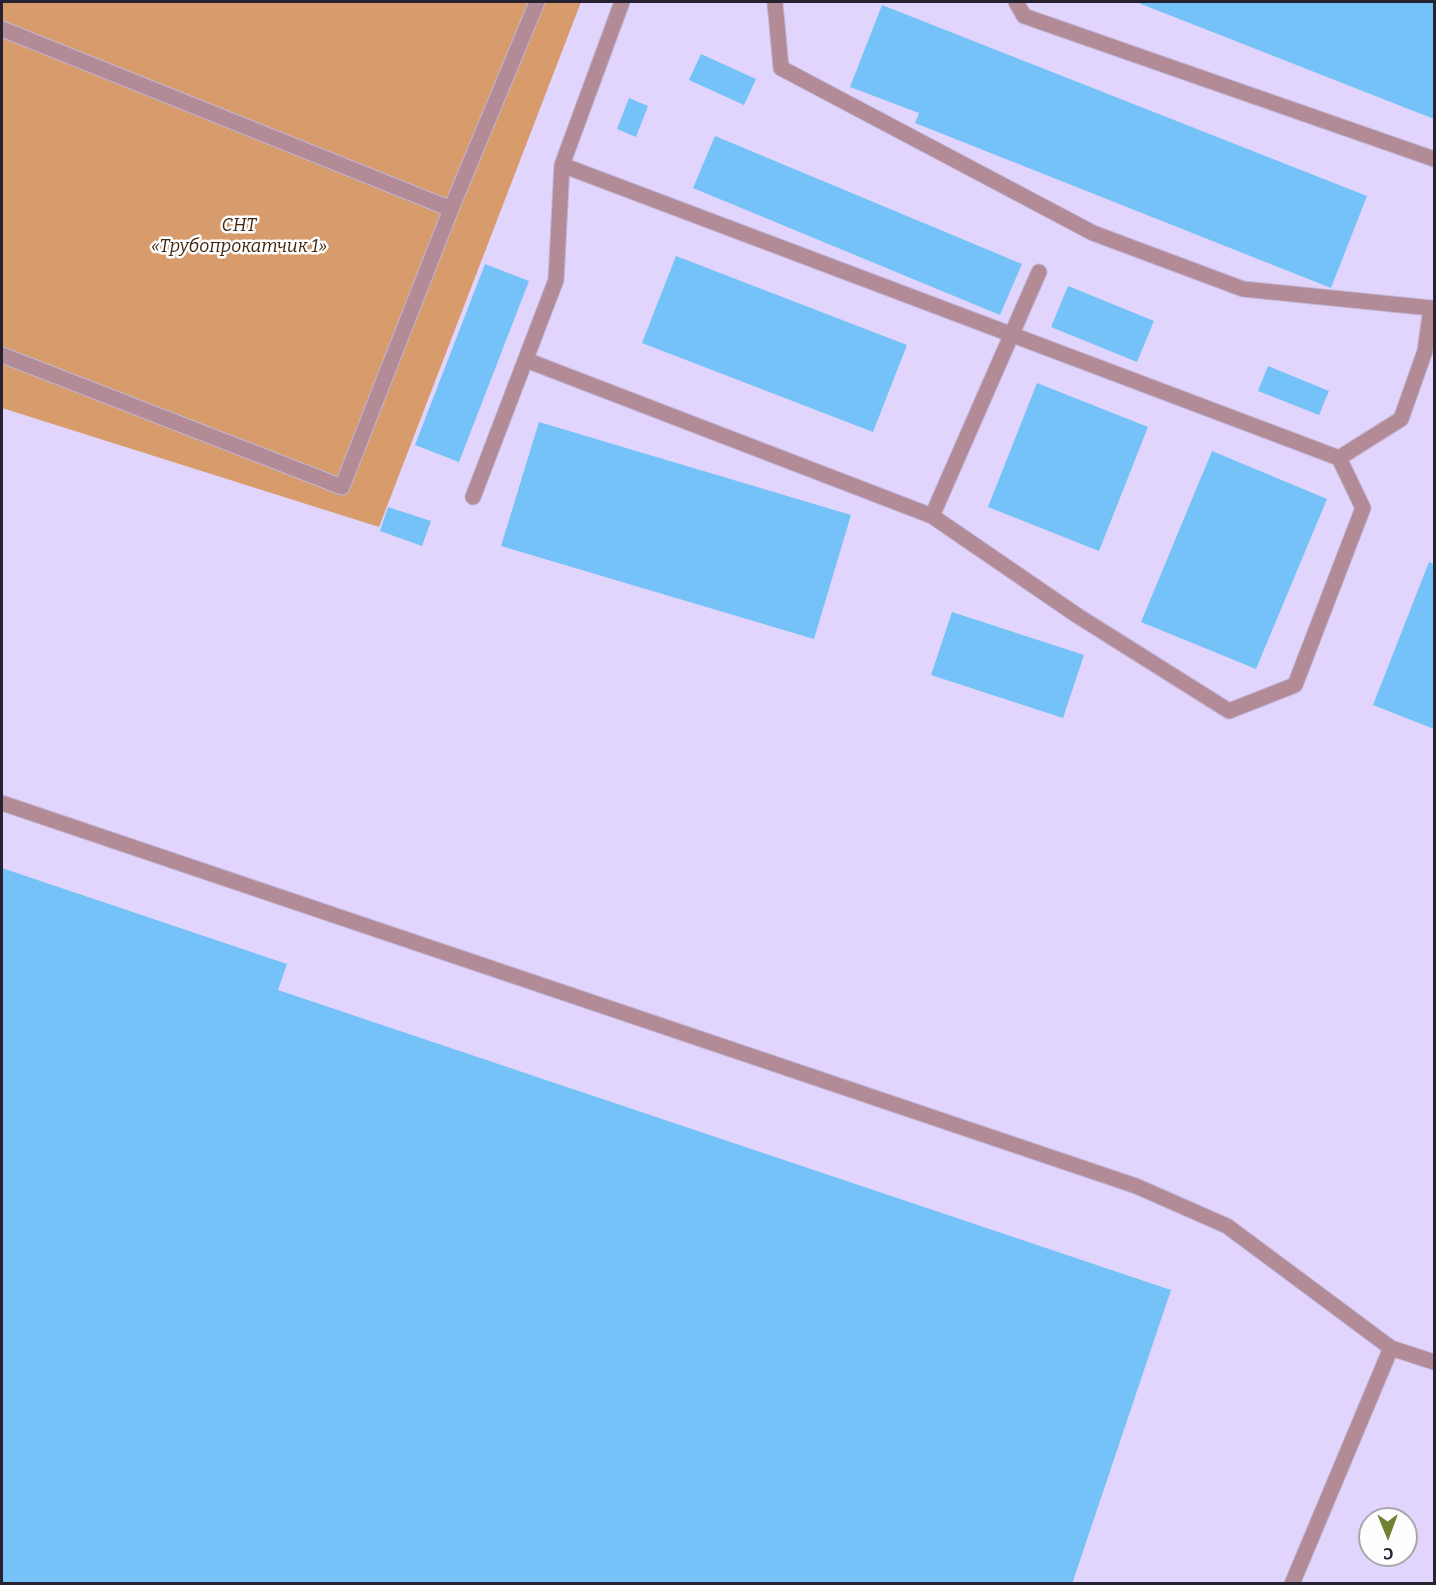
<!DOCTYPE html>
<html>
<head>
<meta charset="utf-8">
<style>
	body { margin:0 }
	#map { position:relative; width:1436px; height:1585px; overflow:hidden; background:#e2d5fd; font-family:Bitter,serif }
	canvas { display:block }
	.frame { position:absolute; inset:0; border:3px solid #272231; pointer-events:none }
	.north { position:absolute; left:1358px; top:1507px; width:60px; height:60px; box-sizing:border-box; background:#fefefe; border:2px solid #a8a6ac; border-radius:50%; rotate:179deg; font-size:16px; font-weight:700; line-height:24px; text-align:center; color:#272231 }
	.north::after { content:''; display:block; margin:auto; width:21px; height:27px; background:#708131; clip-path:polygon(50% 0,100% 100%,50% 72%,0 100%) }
</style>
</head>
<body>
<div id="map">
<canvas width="1436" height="1585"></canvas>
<div class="frame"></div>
<div class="north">С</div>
</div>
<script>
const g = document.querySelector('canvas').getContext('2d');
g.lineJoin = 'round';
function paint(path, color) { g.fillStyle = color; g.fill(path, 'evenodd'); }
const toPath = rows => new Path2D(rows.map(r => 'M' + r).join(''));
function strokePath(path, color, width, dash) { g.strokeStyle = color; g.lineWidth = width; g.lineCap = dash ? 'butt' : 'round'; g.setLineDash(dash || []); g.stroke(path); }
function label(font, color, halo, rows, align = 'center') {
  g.font = font + ' Bitter,serif'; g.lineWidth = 5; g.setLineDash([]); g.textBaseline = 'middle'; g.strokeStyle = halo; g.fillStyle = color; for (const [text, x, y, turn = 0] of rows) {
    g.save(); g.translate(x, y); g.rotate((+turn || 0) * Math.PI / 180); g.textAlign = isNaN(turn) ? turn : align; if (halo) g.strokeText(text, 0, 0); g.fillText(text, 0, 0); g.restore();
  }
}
const green = toPath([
	[2,2,581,2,379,527,2,408]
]);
const building = toPath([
	[1136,2,1434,2,1434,119],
	[882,5,1367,196,1331,288,915,123,919,113,850,87],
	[701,54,756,79,744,105,689,80],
	[629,98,648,106,636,137,617,129],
	[715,136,1022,264,1000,315,693,188],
	[676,256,907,345,873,432,642,343],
	[485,264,529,281,459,462,415,445],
	[1068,286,1154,321,1137,362,1051,327],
	[1268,366,1329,391,1319,415,1258,391],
	[1037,383,1148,427,1099,551,988,507],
	[539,422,851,515,814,639,501,546],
	[1212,451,1327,499,1256,669,1141,622],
	[388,507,431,521,422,546,380,531],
	[1429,562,1434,564,1434,729,1373,705],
	[952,612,1084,655,1063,718,931,675],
	[2,868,287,964,278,990,1171,1290,1072,1584,2,1584]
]);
const lane = toPath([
	[1016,2,1024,16,1434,159],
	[775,3,781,68,1093,233,1243,289,1431,308,1425,351,1401,419,1339,458],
	[2,29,451,209],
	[2,355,342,487,451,209,537,2],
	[526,360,932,516,1078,616,1229,711,1295,685,1363,508,1339,458,562,165],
	[473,497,556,280,562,165,622,2],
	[932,516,1039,272],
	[2,803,1136,1186,1227,1226,1391,1348,1434,1362],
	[1292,1584,1391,1348]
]);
const parkNames = [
	["СНТ",239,226],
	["«Трубопрокатчик 1»",239,247]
];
paint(green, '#d89c6c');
paint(building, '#74c2f7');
strokePath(lane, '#c0b5d8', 17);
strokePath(lane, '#b28b96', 15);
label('italic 18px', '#40250c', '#fefefe', parkNames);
</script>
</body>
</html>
